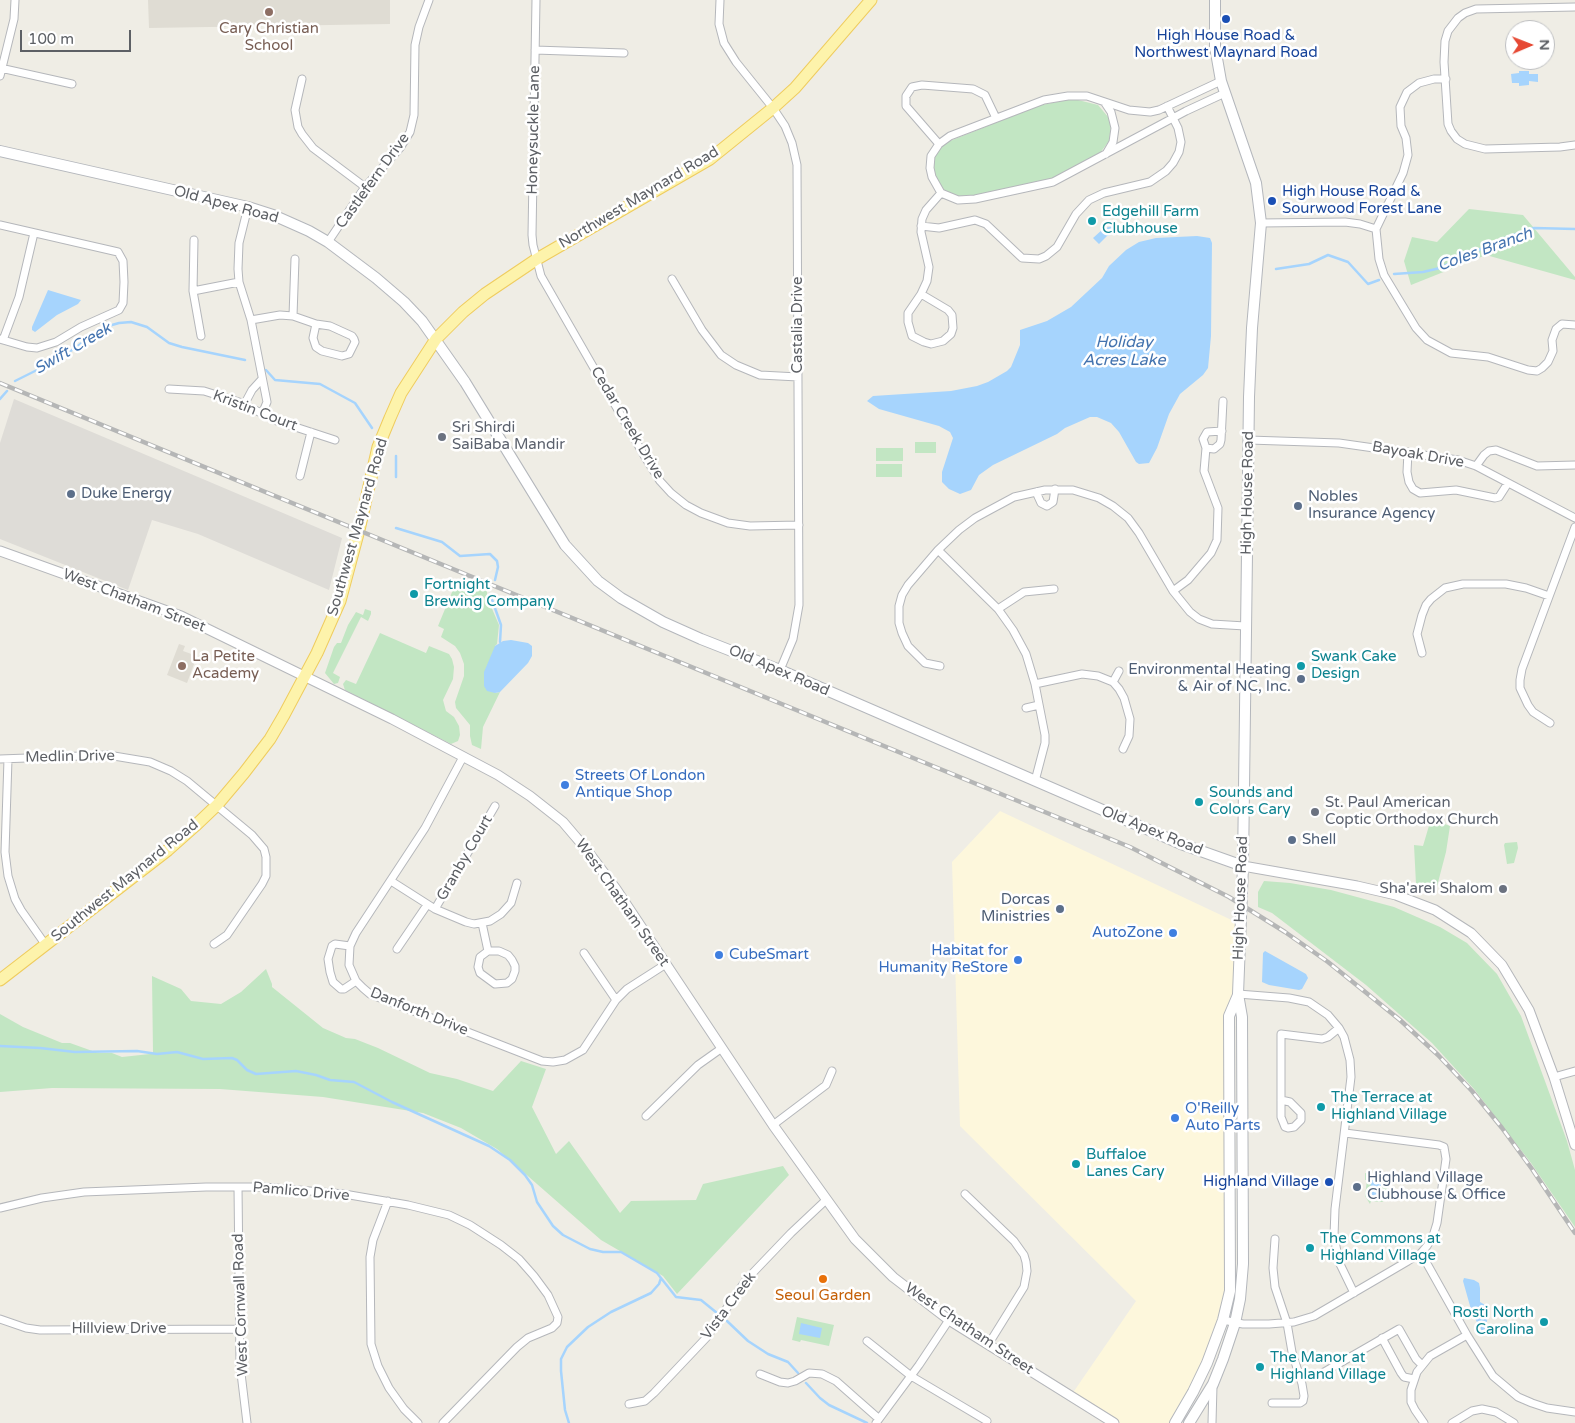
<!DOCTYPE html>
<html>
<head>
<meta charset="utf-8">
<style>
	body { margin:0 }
	#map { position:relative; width:1575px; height:1423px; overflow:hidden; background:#efede5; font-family:"Varela Round",sans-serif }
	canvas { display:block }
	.north { position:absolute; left:1505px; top:20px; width:50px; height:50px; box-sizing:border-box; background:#fff; border:1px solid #bebfc1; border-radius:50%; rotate:89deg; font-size:14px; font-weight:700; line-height:20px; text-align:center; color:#5d6065 }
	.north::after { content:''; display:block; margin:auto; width:18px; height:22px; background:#e64934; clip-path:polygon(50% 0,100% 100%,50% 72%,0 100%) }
	.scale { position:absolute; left:20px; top:30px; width:111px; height:22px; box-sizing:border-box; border:2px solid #5d6065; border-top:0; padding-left:6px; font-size:15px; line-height:18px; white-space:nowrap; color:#5d6065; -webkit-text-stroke:4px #fff; paint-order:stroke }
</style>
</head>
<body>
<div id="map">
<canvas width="1575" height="1423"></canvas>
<div class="north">N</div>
<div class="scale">100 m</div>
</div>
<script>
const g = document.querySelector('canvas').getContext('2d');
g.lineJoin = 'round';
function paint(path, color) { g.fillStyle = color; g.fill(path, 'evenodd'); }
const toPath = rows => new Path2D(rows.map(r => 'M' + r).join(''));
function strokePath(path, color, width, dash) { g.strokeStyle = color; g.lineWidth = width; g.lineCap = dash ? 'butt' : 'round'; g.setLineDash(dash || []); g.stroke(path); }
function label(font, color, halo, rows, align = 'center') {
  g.font = font + ' "Varela Round",sans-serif'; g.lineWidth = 5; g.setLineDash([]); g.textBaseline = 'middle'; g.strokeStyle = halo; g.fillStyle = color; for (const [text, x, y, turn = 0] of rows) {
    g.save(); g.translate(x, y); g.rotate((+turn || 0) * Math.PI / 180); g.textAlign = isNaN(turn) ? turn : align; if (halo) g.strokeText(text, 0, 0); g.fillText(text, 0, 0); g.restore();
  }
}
const commercial = toPath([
	[1000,811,1240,924,1238,994,1229,1016,1230,1291,1223,1320,1175,1423,1114,1423,1070,1397,1136,1301,960,1126,952,862]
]);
const industrial = toPath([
	[14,399,342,538,329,590,198,534,152,520,128,590,0,539,0,443]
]);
const education = toPath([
	[148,0,390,0,390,24,149,28],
	[179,644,185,646,183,651,197,656,187,683,167,675]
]);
const green = toPath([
	[1066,100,1078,100,1098,105,1109,118,1111,126,1109,141,1100,153,1058,176,1042,182,973,196,954,197,938,186,934,176,934,157,939,149,945,143,1037,106],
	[1469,209,1523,215,1575,277,1575,280,1486,255,1411,285,1404,261,1412,237,1437,242],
	[915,442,936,442,936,453,915,453],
	[876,448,903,448,903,461,876,461],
	[876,464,902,464,902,477,876,477],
	[457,580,487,591,487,597,499,625,497,644,495,646,495,693,500,692,483,727,481,749,472,745,470,736,470,725,456,708,455,702,464,676,464,664,460,653,455,646,441,637,444,629,438,626],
	[365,609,371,611,371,614,368,621,361,617,333,673,340,677,338,683,334,684,325,673,334,647,337,643,341,643,348,625,356,612,363,615],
	[380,633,426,653,429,646,449,654,452,659,454,667,453,679,443,700,446,711,454,717,459,726,460,735,458,741,451,744,345,690,343,684,346,680,356,684],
	[1431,819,1450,826,1446,852,1436,890,1416,884,1414,845,1423,846],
	[1517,842,1518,848,1514,863,1507,864,1504,845,1505,843],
	[1264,881,1290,883,1331,890,1394,907,1440,927,1467,943,1497,974,1521,1016,1567,1141,1575,1170,1575,1227,1531,1163,1474,1089,1432,1043,1366,985,1272,913,1258,907,1258,892],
	[266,969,272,984,272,987,323,1028,346,1038,355,1039,378,1048,430,1073,457,1079,493,1091,521,1061,546,1069,532,1107,556,1154,569,1141,620,1213,631,1201,696,1200,703,1184,783,1166,789,1175,677,1294,663,1276,601,1240,497,1149,461,1128,423,1113,323,1097,220,1089,52,1088,0,1092,0,1014,23,1027,62,1043,70,1043,98,1053,112,1053,122,1057,150,1054,153,1053,152,976,181,989,191,1001,221,1004,241,992],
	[1365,1173,1386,1176,1388,1179,1385,1200,1382,1202,1371,1201,1370,1204,1365,1196,1367,1180,1365,1180],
	[797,1317,834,1325,829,1346,801,1340,800,1342,792,1340]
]);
const water = toPath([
	[1519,71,1529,71,1529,74,1538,74,1538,82,1529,81,1529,85,1519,86,1519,83,1512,83,1511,74,1519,73],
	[1114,225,1117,233,1107,236,1099,244,1093,238,1103,229],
	[1197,236,1210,238,1212,243,1211,336,1208,368,1203,375,1180,394,1169,414,1157,448,1149,463,1139,464,1136,462,1119,432,1111,423,1097,417,1090,417,1065,428,1057,434,993,465,979,475,971,490,960,494,949,489,942,482,942,472,953,438,950,432,939,426,879,409,867,401,873,396,951,391,977,386,988,382,1007,371,1011,367,1020,345,1020,330,1047,321,1071,307,1102,278,1109,266,1126,250,1139,242,1156,238],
	[48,290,81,300,78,304,57,315,35,332,32,330,32,327],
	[511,640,528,643,532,646,532,656,528,663,500,692,495,693,487,691,484,686,484,672,495,646,503,641],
	[1265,951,1306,974,1308,978,1302,989,1299,990,1269,985,1262,982,1263,953],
	[1372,1180,1382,1181,1379,1198,1370,1196,1371,1192,1369,1191],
	[1464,1278,1474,1280,1479,1283,1480,1288,1480,1302,1487,1306,1489,1309,1485,1333,1483,1333,1472,1313,1463,1281],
	[801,1323,822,1328,820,1338,799,1334]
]);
const stream = toPath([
	[1276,269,1309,264,1328,255,1348,262,1368,284,1379,280],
	[1394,274,1423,272,1440,268,1502,239,1528,230,1534,228,1575,229],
	[266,370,275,380,320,384,355,403,372,428],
	[15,381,59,359,105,327,119,323,131,322,147,327,169,343,182,347,245,360],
	[0,399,7,391],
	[396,456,396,477],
	[396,528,442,542,460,556,490,554,497,561,498,567,495,580],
	[490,594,501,625,500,642],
	[0,1046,40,1048,75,1052,137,1051,157,1054,177,1052,203,1059,232,1058,237,1060,247,1070,256,1074,296,1071,316,1075,330,1080,354,1082,392,1102,489,1146,510,1160,525,1175,532,1185,537,1202,553,1226,563,1235,590,1249,603,1252,621,1252,657,1273,676,1297,701,1300,717,1313],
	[727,1321,748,1341,768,1354,788,1362,798,1373],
	[806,1383,820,1398,829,1405,867,1423],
	[569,1423,565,1410,561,1371,561,1359,567,1347,588,1327,611,1312,651,1293,659,1284,661,1278]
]);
const minor = toPath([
	[536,0,532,235,533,245,541,276,645,457,660,481,671,493,686,505,701,513,728,523,750,526,799,525],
	[720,0,719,24,724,43,736,62,773,108,785,126,792,143,797,165,799,605,793,639,780,670],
	[1575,7,1476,9,1465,13,1458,18,1448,31,1445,41,1444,62,1448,124,1451,131,1457,139,1465,144,1485,149,1560,147,1575,145],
	[535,50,624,53],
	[0,68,72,84],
	[0,76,14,19,15,0],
	[302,79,295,110,298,127,302,134,313,148,365,187],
	[1446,79,1434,79,1419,83,1407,92,1400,107,1401,126,1406,138,1408,155,1403,173,1376,229,1379,259,1384,275,1416,328,1427,340,1451,353,1488,357,1528,370,1537,371,1542,368,1548,362,1553,351,1552,340,1556,329,1562,324,1575,325],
	[1221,81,1159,110,1150,112,1129,110,1087,96,1068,96,1044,100,950,136,939,144,931,156,930,168,932,177,941,193,958,200,975,199,1053,182,1186,111,1225,93],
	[1105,103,1111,112,1115,128,1113,142,1106,154],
	[939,144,906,106,906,96,912,87,922,85,973,89,985,95,996,118],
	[248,207,239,243,238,269,239,282,251,320,267,402,262,414],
	[1261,223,1345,222,1360,224,1376,229],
	[0,225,118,252,123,261,124,282,123,303,119,310,81,327,56,342,37,348,27,347,0,339],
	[921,226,939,228,975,220,986,224,1022,258,1039,259,1046,256,1057,247,1076,214,1089,200,1104,193,1150,182,1166,171,1173,163,1179,152,1181,142,1178,128,1167,106],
	[194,240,193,291,201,336],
	[328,242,365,187,400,148,410,132,414,115,415,45,419,27,429,0],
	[672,279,702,330,721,355,736,365,760,375,798,377],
	[193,291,239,282],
	[921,294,908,313,908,322,912,336,924,342,931,344,943,341,951,334,953,328,952,315,948,310,921,294,927,281,929,267,921,232,922,219,926,210,941,193],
	[293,316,295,259],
	[251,320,280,315,293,316,316,324,330,326,352,336,354,339,355,342,349,354,342,356,322,351,316,347,313,338,316,324],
	[3,340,19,297,34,233],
	[169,389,204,391,239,402,277,421,335,440],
	[244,405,252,390,262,379],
	[1249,440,1339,443,1458,460,1476,466,1575,518],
	[1206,448,1214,449,1220,444,1221,440,1223,401],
	[1408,452,1407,472,1409,482,1413,489,1420,493,1456,490,1495,498,1499,497,1508,483],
	[1476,466,1484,455,1489,451,1496,450,1537,466,1575,465],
	[300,476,311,432],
	[1036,492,1041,503,1047,506,1053,502,1055,489],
	[938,550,998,609,1013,630,1026,654,1035,684,1045,735,1045,743,1035,781],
	[1173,591,1188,580,1211,553,1217,540,1218,508,1204,471,1206,448,1203,439,1207,432,1222,431],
	[998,609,1024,592,1054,589],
	[1422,653,1417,634,1422,615,1426,605,1431,599,1445,588,1463,584,1506,584,1526,588,1549,596],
	[940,666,925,663,908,646,902,633,899,623,899,606,902,595,908,585,938,550,959,530,975,518,1014,497,1045,490,1073,490,1099,498,1113,506,1128,518,1139,533,1173,591,1190,612,1199,619,1212,624,1245,626],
	[1113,682,1119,671],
	[1035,684,1082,674,1098,676,1113,682,1119,689,1124,698,1130,719,1129,736,1123,749],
	[1026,708,1039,705],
	[1550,723,1533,712,1528,705,1520,688,1520,680,1522,669,1575,527],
	[463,757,425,828,356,933,350,946,349,965,356,981,363,988,370,994,542,1061,553,1062,565,1060,583,1050,616,1000,627,989,666,964],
	[0,759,108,755,150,762,171,771,187,781,252,835,264,849,266,857,266,876,262,884,227,935,214,944],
	[8,759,5,852,8,876,15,899,21,910,45,944],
	[391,881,435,909,466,922,474,924,490,921,501,914,511,903,517,883],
	[435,909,495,806],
	[482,923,488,951,480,957,478,967,480,973,495,984,507,983,512,979,515,971,515,966,512,960,508,955,499,951,488,951],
	[350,946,335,944,332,946,328,959,330,972,333,982,341,989,344,989,356,981],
	[397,949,427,905],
	[584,953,616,1000],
	[1238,994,1289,998,1309,1002,1328,1015,1339,1028,1344,1037,1350,1060,1351,1077,1335,1209,1334,1236,1339,1262,1354,1293],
	[1554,1077,1575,1071],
	[1281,1100,1290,1102,1301,1113,1301,1120,1294,1127,1288,1128,1285,1127,1281,1117,1281,1034,1322,1039,1328,1037,1339,1028],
	[646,1116,698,1065,722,1048],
	[773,1125,826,1085,832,1071],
	[238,1187,240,1365,247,1423],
	[965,1194,1014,1241,1024,1255,1026,1262,1027,1271,1024,1287,988,1345],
	[388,1201,373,1240,370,1257,371,1344,378,1366,389,1388,404,1409,418,1423],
	[0,1208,42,1198,84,1192,206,1187,264,1187,344,1194,408,1205,449,1215,470,1225,501,1245,519,1259,534,1276,548,1295,558,1317,557,1323,552,1328,528,1338,517,1347,443,1423],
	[1421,1253,1467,1335,1493,1376,1518,1397,1532,1403,1547,1408,1575,1412],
	[0,1319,26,1328,40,1330,239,1329],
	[1223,1320,1243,1324,1269,1324,1294,1322,1314,1316,1408,1261,1421,1253,1427,1246,1433,1236,1437,1223,1446,1159,1444,1147,1439,1145,1345,1133],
	[1382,1338,1401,1373,1404,1377,1414,1379],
	[867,1341,911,1376,987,1421],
	[760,1374,780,1382,788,1383,795,1381,809,1373,822,1374,836,1381,878,1418],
	[1319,1375,1399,1329,1416,1359,1422,1365],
	[1272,1403,1300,1403,1303,1401,1304,1396,1302,1384,1292,1352,1287,1323,1275,1287,1273,1268,1275,1239],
	[629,1404,645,1401,654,1393,707,1337,746,1280,791,1233,826,1200],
	[876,1423,919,1365,949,1320],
	[1212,1423,1213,1386],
	[1424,1423,1415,1410,1411,1402,1411,1390,1417,1372,1430,1356,1467,1335],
	[1452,1423,1472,1411,1482,1409,1496,1412,1514,1423]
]);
const tertiary = toPath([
	[0,551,181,616,392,719,498,775,530,796,563,822,586,849,616,889,773,1125,855,1239,893,1277,949,1320,1114,1423],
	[1243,866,1357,886,1396,895,1435,910,1471,933,1502,965,1529,1010,1554,1077,1575,1145]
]);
const secondary = toPath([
	[0,151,248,207,273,215,309,231,328,242,376,278,404,302,422,321,465,382,565,545,598,581,621,598,663,622,701,639,780,670,1181,844,1243,866],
	[1175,1423,1193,1392,1207,1363,1223,1320,1230,1291,1229,1016,1238,995],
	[1189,1423,1213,1384,1223,1359,1235,1323,1240,1299,1243,1264,1242,1017,1238,994,1243,866,1249,397,1252,328,1261,223,1256,183,1221,81,1215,47,1215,0]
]);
const primary = toPath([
	[0,980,168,850,195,826,217,805,244,773,270,739,284,715,317,653,340,601,359,530,378,447,390,418,401,393,436,339,463,312,485,294,537,259,710,159,773,108,795,88,871,0]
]);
const rail = toPath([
	[0,383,1130,847,1229,897,1285,932,1328,962,1400,1020,1438,1055,1472,1091,1502,1128,1532,1169,1575,1233]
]);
const markers = [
	[269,12,5,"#8d6e63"],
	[1226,19,5,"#1a4fb4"],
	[1272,201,5,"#1a4fb4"],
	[1092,221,5,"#0f9aa8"],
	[442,437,5,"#6b7280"],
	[71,494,5,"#5c6f8a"],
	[1298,506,5,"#5c6f8a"],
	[414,594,5,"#0f9aa8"],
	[182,666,5,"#8d6e63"],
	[1301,666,5,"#0f9aa8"],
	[1301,679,5,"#5c6f8a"],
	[565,785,5,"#3f7fe0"],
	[1199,802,5,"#0f9aa8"],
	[1315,812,5,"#6b7280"],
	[1292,840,5,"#5c6f8a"],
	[1503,889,5,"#6b7280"],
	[1060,909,5,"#5c6f8a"],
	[1173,933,5,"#3f7fe0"],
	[719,955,5,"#3f7fe0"],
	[1018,960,5,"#3f7fe0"],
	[1321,1107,5,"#0f9aa8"],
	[1175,1118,5,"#3f7fe0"],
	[1076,1164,5,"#0f9aa8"],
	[1329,1182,5,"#1a4fb4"],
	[1357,1187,5,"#5c6f8a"],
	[1310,1248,5,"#0f9aa8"],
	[823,1279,5,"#e8710a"],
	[1544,1322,5,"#0f9aa8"],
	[1260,1367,5,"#0f9aa8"]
];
const educationNames = [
	["Cary Christian",269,29],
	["School",269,46],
	["La Petite",192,657,"left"],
	["Academy",192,674,"left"]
];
const transitNames = [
	["High House Road &",1226,36],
	["Northwest Maynard Road",1226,53],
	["High House Road &",1282,192,"left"],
	["Sourwood Forest Lane",1282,209,"left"],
	["Highland Village",1319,1182,"right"]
];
const streetNames = [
	["Honeysuckle Lane",534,130,-89],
	["Castlefern Drive",373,181,-54],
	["Northwest Maynard Road",639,198,-31],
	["Old Apex Road",226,205,15],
	["Castalia Drive",798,325,-90],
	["Kristin Court",255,411,21],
	["Cedar Creek Drive",627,423,59],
	["Bayoak Drive",1418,455,10],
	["High House Road",1248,493,-89],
	["Southwest Maynard Road",358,527,-74],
	["West Chatham Street",134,601,21],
	["Old Apex Road",779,671,23],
	["Medlin Drive",70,757,-1],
	["Old Apex Road",1152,831,22],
	["Granby Court",465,858,-60],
	["Southwest Maynard Road",125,881,-39],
	["High House Road",1241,898,-88],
	["West Chatham Street",622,903,55],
	["Danforth Drive",419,1012,22],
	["Pamlico Drive",301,1192,5],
	["West Cornwall Road",241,1305,-92],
	["Vista Creek",729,1306,-53],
	["Hillview Drive",119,1329],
	["West Chatham Street",969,1329,34]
];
const cultureNames = [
	["Edgehill Farm",1102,212],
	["Clubhouse",1102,229],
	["Fortnight",424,585],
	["Brewing Company",424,602],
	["Swank Cake",1311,657],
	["Design",1311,674],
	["Sounds and",1209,793],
	["Colors Cary",1209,810],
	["The Terrace at",1331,1098],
	["Highland Village",1331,1115],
	["Buffaloe",1086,1155],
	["Lanes Cary",1086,1172],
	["The Commons at",1320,1239],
	["Highland Village",1320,1256],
	["Rosti North",1534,1313,"right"],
	["Carolina",1534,1330,"right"],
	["The Manor at",1270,1358],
	["Highland Village",1270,1375]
];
const worshipNames = [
	["Sri Shirdi",452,428],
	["SaiBaba Mandir",452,445],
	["St. Paul American",1325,803],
	["Coptic Orthodox Church",1325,820],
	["Sha'arei Shalom",1493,889,"right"]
];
const serviceNames = [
	["Duke Energy",81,494],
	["Nobles",1308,497],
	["Insurance Agency",1308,514],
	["Environmental Heating",1291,670,"right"],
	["& Air of NC, Inc.",1291,687,"right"],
	["Shell",1302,840],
	["Dorcas",1050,900,"right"],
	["Ministries",1050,917,"right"],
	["Highland Village",1367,1178],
	["Clubhouse & Office",1367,1195]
];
const shopNames = [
	["Streets Of London",575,776],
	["Antique Shop",575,793],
	["AutoZone",1163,933,"right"],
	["Habitat for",1008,951,"right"],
	["Humanity ReStore",1008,968,"right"],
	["CubeSmart",729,955],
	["O'Reilly",1185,1109],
	["Auto Parts",1185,1126]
];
const foodNames = [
	["Seoul Garden",823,1296]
];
const waterNames = [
	["Coles Branch",1485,250,-20],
	["Holiday",1124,343],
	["Acres Lake",1124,361],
	["Swift Creek",73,349,-30]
];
paint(commercial, '#fdf7dc');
paint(industrial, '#dedcd7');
paint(education, '#dfdcd3');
paint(green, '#c2e6c3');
paint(water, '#a6d4fd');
strokePath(stream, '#a6d4fd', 2.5);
strokePath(minor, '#b5b7bb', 9);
strokePath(tertiary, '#b5b7bb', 11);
strokePath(secondary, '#b4b7bc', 12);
strokePath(primary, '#efcc5e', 13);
strokePath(minor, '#fff', 7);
strokePath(tertiary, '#fff', 9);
strokePath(secondary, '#fff', 10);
strokePath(primary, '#fdf3ab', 11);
strokePath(rail, '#b5b6b6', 4.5);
strokePath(rail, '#fff', 2.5, [8]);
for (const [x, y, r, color] of markers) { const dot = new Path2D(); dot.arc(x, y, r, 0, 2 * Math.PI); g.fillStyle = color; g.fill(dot); strokePath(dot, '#fff', 2); }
label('15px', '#785e54', '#fff', educationNames);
label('15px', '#164399', '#fff', transitNames);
label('15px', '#5d6065', '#fff', streetNames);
label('15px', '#0d838f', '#fff', cultureNames, 'left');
label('15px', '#5b616d', '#fff', worshipNames, 'left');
label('15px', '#4e5e75', '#fff', serviceNames, 'left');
label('15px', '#366cbe', '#fff', shopNames, 'left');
label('15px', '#c56008', '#fff', foodNames);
label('italic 16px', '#4373af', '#fff', waterNames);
</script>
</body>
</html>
